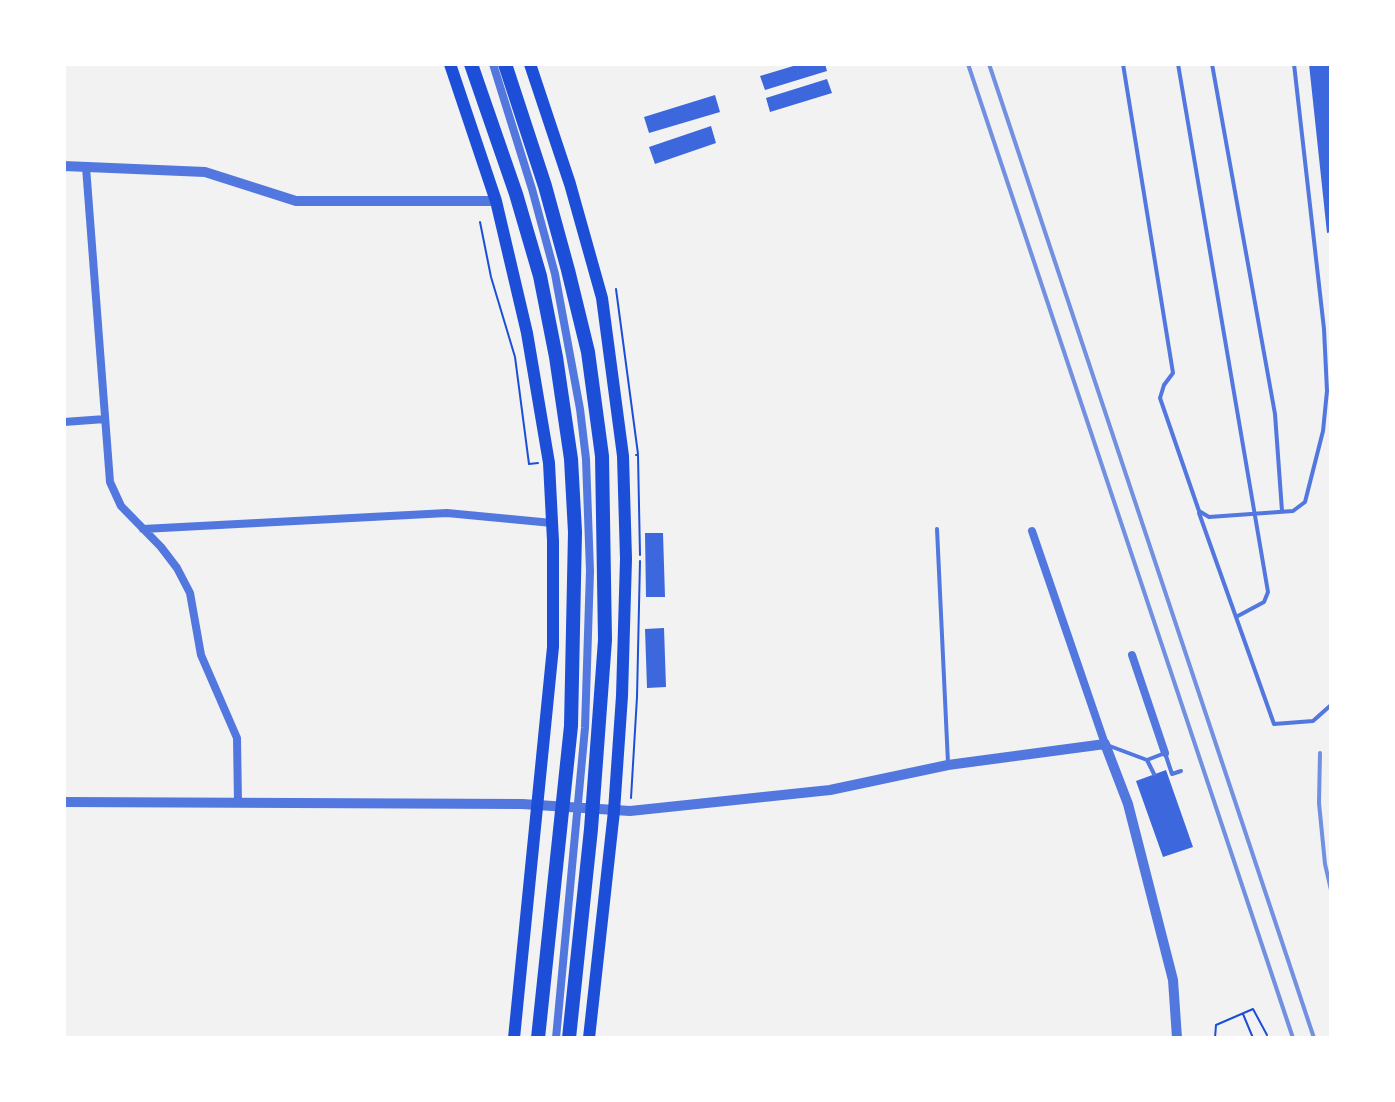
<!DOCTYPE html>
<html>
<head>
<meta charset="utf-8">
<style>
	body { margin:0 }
	#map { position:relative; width:1395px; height:1102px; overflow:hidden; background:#f2f2f2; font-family:Montserrat,sans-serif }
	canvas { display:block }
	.frame { position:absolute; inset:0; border:66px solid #fff; pointer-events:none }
</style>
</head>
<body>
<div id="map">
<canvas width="1395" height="1102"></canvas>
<div class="frame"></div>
</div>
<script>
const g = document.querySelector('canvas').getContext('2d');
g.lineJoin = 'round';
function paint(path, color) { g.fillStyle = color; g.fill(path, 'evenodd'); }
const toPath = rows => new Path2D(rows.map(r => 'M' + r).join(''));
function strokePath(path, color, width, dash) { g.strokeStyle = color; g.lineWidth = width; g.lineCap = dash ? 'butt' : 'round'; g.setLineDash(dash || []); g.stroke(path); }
const building = toPath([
	[800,64,825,64,827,71,765,90,760,76],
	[1309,64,1331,64,1331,232,1327,233],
	[827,79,832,93,770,112,766,98],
	[715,95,720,112,649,133,644,117],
	[711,126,716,143,655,164,649,147],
	[645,533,663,533,665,597,646,597],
	[664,628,666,687,647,688,645,629],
	[1166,770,1193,847,1163,857,1136,781]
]);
const path = toPath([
	[480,222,491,277,515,357,529,464,538,463],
	[616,289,638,454],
	[636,455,638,455,640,555],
	[631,798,637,697,640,561],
	[1243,1014,1253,1038],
	[1215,1038,1216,1025,1253,1009,1267,1035]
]);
const service = toPath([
	[1123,64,1173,373,1164,385,1160,398,1199,511,1209,517,1293,511,1305,502,1323,431,1327,391,1324,329,1294,64],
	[1178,64,1268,592,1264,602,1236,617],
	[1212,64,1275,414,1282,511],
	[1199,513,1274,724,1313,721,1331,705],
	[937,529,948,763],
	[1331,608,1331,639],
	[1107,745,1147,760,1154,774],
	[1147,760,1165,753,1172,774,1181,771]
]);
const minor = toPath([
	[493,64,532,189,555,274,580,409,586,459,590,571,585,728,556,1038],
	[86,167,110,482,121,506,161,547,177,568,190,593,201,655,237,738,238,803],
	[64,422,105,419],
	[143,529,447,513,552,523],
	[1032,531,1105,744],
	[1132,655,1165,753]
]);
const tertiary = toPath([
	[64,166,205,172,296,201,496,201],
	[64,802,522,804,630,811,830,790,948,765,1105,744,1128,804,1173,980,1177,1038]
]);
const primary = toPath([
	[450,64,496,201,527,333,549,463,553,541,553,647,514,1038],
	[530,64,570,184,602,298,623,456,626,559,622,696,614,811,589,1038]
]);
const motorway = toPath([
	[471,64,516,194,540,276,556,357,571,459,575,532,571,726,538,1038],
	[505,64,545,186,568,270,588,352,602,456,605,640,591,829,569,1038]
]);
const rail = toPath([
	[968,64,1293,1038],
	[989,64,1314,1038],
	[1320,753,1319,803,1325,864,1331,890]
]);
paint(building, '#3d67dc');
strokePath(path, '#1d4ed8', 2);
strokePath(service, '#5277de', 4);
strokePath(minor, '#5277de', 8);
strokePath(tertiary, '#5277de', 10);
strokePath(primary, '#1d4ed8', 12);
strokePath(motorway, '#1d4ed8', 14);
strokePath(rail, '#7290e2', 4);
</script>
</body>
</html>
